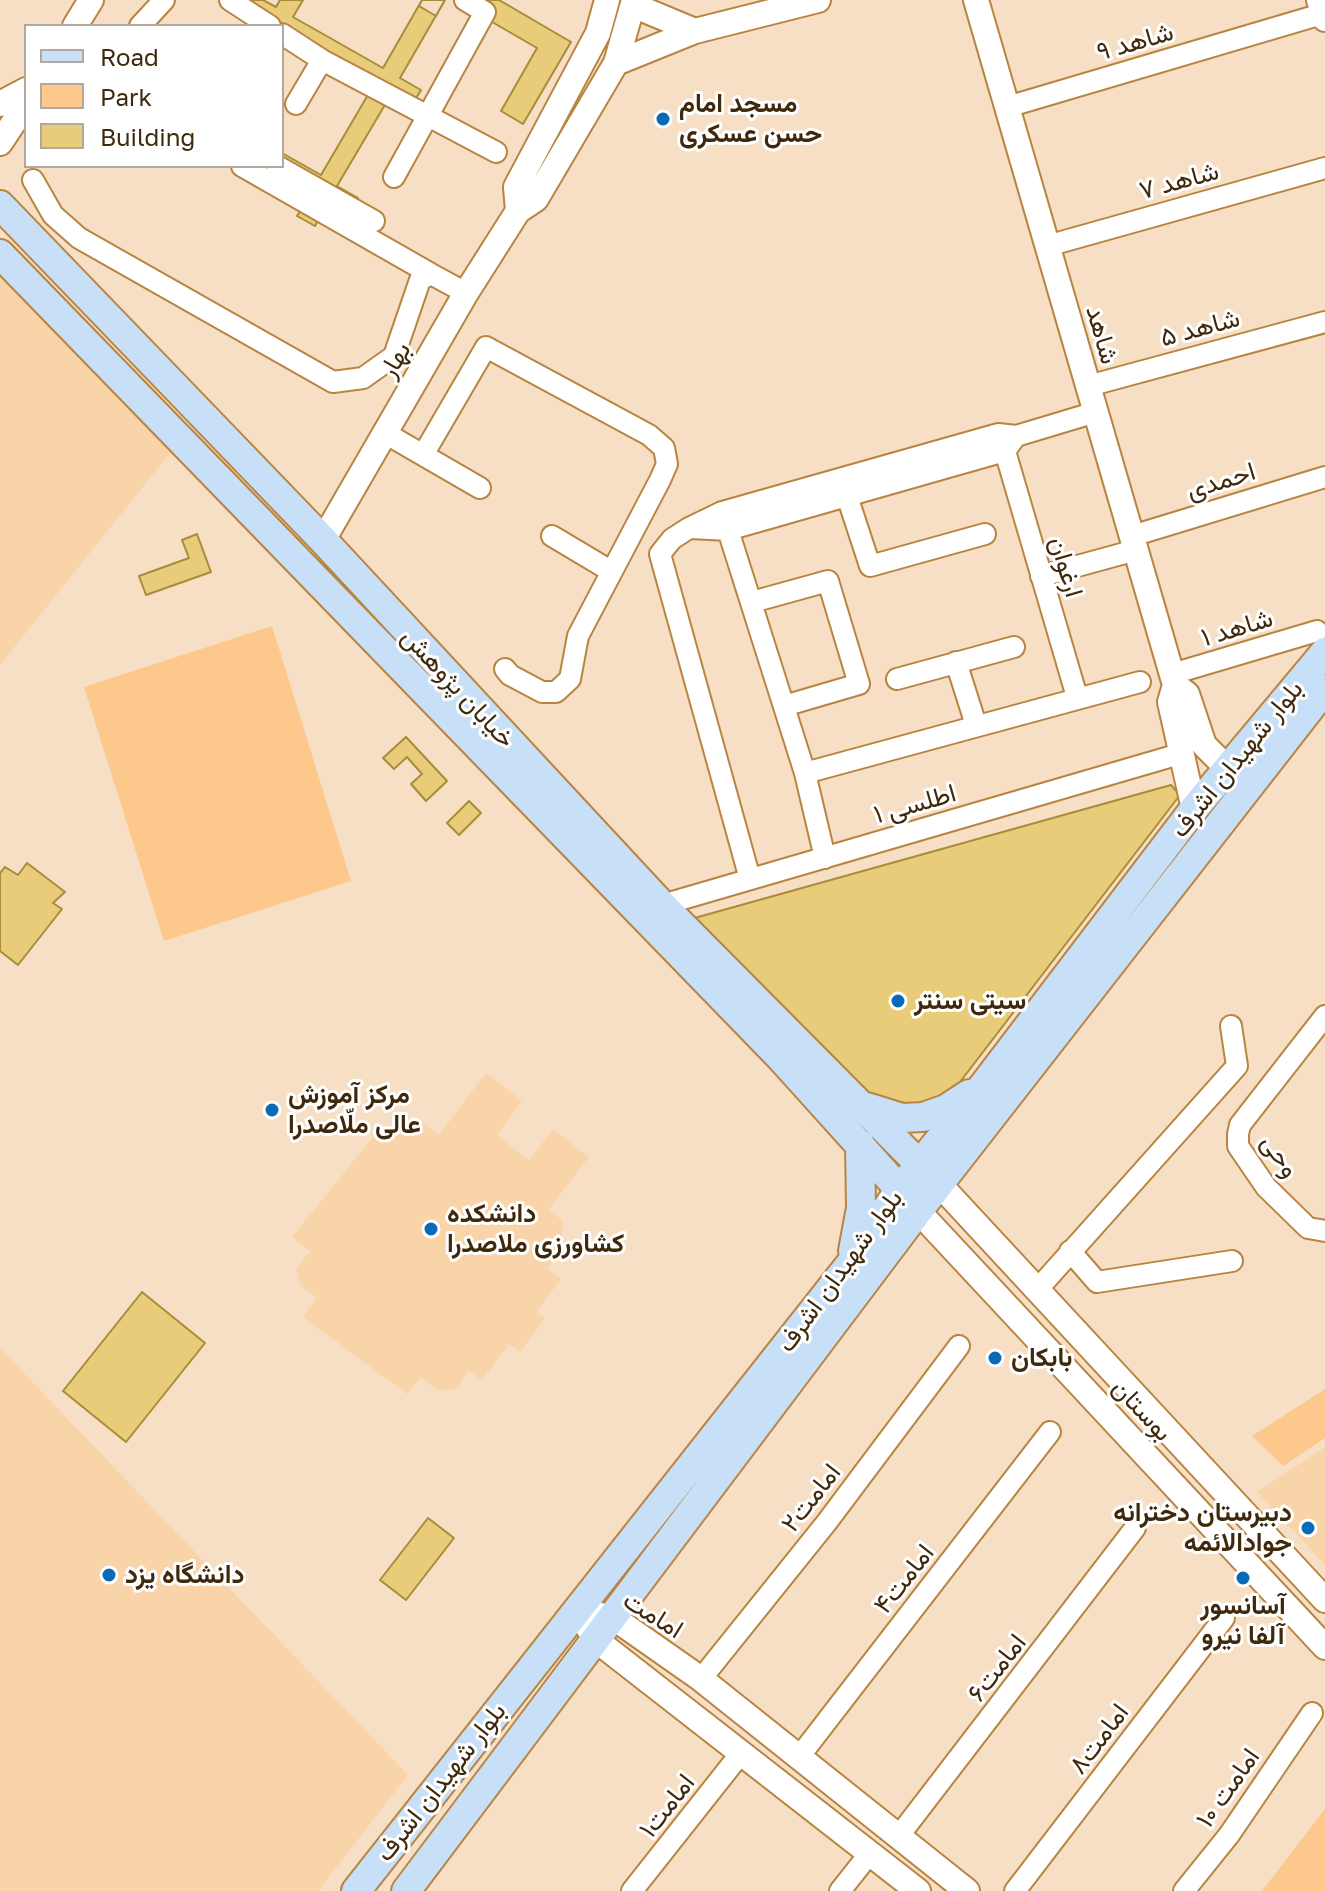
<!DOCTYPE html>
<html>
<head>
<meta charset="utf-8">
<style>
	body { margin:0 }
	#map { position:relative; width:1325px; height:1891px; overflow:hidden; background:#f6dfc5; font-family:"Golos Text",sans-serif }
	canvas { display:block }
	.legend { position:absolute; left:24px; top:24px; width:260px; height:144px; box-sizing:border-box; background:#fff; border:2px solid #b2a99e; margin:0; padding:10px 14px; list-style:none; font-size:24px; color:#3f290c }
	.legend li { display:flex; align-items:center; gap:16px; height:40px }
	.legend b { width:40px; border:2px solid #b2a99e }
</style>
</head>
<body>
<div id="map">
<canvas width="1325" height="1891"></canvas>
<ul class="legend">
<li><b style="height:10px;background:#c8e0f7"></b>Road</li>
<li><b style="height:22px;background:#fcc88c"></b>Park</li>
<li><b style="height:22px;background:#e9cc7a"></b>Building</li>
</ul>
</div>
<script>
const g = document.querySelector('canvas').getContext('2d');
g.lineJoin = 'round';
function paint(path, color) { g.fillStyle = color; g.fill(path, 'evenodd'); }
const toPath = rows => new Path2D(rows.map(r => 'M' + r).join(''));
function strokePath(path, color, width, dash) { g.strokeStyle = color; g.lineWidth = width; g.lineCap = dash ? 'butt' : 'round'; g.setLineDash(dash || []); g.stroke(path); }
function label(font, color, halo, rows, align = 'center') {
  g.font = font + ' "Golos Text",Vazirmatn,sans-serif'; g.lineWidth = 6; g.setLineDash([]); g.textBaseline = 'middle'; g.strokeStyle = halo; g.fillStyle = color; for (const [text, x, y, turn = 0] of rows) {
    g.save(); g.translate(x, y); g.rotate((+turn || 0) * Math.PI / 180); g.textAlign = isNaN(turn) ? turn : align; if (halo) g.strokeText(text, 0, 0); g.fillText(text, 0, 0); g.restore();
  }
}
const built = toPath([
	[0,265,175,447,0,665],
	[486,1073,522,1101,497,1135,529,1160,553,1129,589,1157,549,1209,563,1221,561,1250,547,1268,561,1279,537,1312,545,1318,520,1352,509,1344,482,1380,469,1371,456,1388,439,1391,421,1377,407,1394,303,1317,317,1298,301,1286,296,1269,310,1251,292,1237,377,1132,388,1140,401,1124,419,1120,439,1135],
	[0,1348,408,1775,318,1891,0,1891],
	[1325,1447,1325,1565,1257,1492]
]);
const green = toPath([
	[272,626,351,881,164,941,84,687],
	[1325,1389,1325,1438,1283,1466,1252,1436],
	[1325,1809,1325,1891,1262,1891]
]);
const building = toPath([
	[252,0,263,0,276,7,280,0,303,0,293,17,383,68,422,0,445,0,400,78,421,90,409,110,389,98,337,186,358,198,347,218,326,206,315,226,297,216,310,195,260,166,282,166,282,153,321,175,372,88,243,14,252,0],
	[422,0,445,0,436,16,419,6,422,0],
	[454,0,499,0,571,42,523,124,501,111,537,48,454,0],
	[197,534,211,572,146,595,139,576,189,558,182,540,197,534],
	[406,737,447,781,426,801,411,784,422,774,407,757,394,769,383,758,406,737],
	[1171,785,1180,795,937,1112,883,1108,691,919,1171,785],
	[469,801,481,813,459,835,447,823,469,801],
	[27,863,65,892,53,903,62,909,18,965,0,951,0,873,5,867,18,875,27,863],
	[142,1292,205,1343,126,1442,63,1391,142,1292],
	[428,1518,454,1538,406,1600,380,1580,428,1518]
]);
const minor = toPath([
	[230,0,270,26],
	[140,26,164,0],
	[282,34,322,60,496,152],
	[296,104,322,60],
	[1007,107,1325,13],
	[242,166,431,274],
	[277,166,374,221],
	[394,177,485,12,465,0],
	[33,180,53,215,79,238,333,382,363,378,394,356,420,280,431,274,466,293],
	[1047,246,1325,168],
	[1088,386,1325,322],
	[385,433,480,488],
	[1005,451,1077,697],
	[423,455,486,347,649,435,664,448,667,464,660,480,578,636,570,679,556,692,542,692,510,675,505,669],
	[847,496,870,566,985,534],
	[691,528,728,530,847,496,1005,451,1016,436],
	[728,530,805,773,825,858],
	[552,536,609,570],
	[1132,536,1325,477],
	[1041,576,1136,550],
	[752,602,828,581,859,684,784,706],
	[956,662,976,725],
	[1172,674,1317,631],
	[897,679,1014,647],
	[805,773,1140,682],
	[750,879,660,554,672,539,689,528,722,512,998,434,1016,436,1096,412],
	[662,905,1183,753],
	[1325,1016,1240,1125,1238,1134,1238,1146,1266,1187,1308,1228,1325,1231],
	[1070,1251,1097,1282,1232,1261],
	[1036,1291,1237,1066,1231,1026],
	[701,1679,827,1522,959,1346],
	[799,1757,1050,1432],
	[898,1837,1135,1528],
	[632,1891,741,1753],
	[840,1891,870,1853],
	[1015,1891,1224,1618],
	[1184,1891,1229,1835,1312,1713]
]);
const tertiary = toPath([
	[976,0,1175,685,1170,702,1194,809],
	[1319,0,1325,19],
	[635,6,695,31],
	[75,26,91,0],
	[616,63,695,31,818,0],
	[0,104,26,90],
	[0,143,26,104],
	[518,211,516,187,598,33,607,0],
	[323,540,466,293,518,211,536,199,616,63,634,0],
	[1175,685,1187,694,1204,745,1220,761,1232,763],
	[940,1185,1325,1600],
	[918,1211,1325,1647],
	[577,1610,614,1618,701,1679,967,1891],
	[587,1626,596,1640,918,1891]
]);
const secondary = toPath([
	[0,205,323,540,662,905,932,1177],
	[0,254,781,1058,910,1201],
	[867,1107,902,1118,923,1117,946,1109,969,1094],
	[853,1251,861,1208,860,1144],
	[356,1891,851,1263,899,1190,986,1082,1194,809,1325,652],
	[406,1891,918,1211,1325,689]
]);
const markers = [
	[663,119,8,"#096ab7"],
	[898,1001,8,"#096ab7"],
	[272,1110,8,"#096ab7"],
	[431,1229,8,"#096ab7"],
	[995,1358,8,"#096ab7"],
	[1308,1528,8,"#096ab7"],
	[109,1575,8,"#096ab7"],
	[1243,1578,8,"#096ab7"]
];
const streetNames = [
	["شاهد ۹",1135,42,-16],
	["شاهد ۷",1179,181,-15],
	["شاهد ۵",1200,328,-15],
	["شاهد",1102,335,74],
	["بهار",395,360,-60],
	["احمدی",1221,481,-17],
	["ارغوان",1066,567,74],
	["شاهد ۱",1237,628,-17],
	["خیابان پژوهش",458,688,47],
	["بلوار شهیدان اشرف",1237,759,-51],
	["اطلسی ۱",915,804,-16],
	["وحی",1280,1156,56],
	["بلوار شهیدان اشرف",840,1271,-54],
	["بوستان",1142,1410,47],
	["امامت۲",811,1498,-52],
	["امامت۴",904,1579,-52],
	["امامت",653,1615,32],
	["امامت۶",997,1668,-52],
	["امامت۸",1099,1739,-53],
	["بلوار شهیدان اشرف",441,1782,-52],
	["امامت ۱۰",1228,1788,-55],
	["امامت۱",667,1806,-52]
];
const poiNames = [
	["مسجد امام",679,104],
	["حسن عسکری",679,134],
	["سیتی سنتر",914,1001],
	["مرکز آموزش",288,1095],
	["عالی ملّاصدرا",288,1125],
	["دانشکده",447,1214],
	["کشاورزی ملاصدرا",447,1244],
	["بابکان",1011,1358],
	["دبیرستان دخترانه",1292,1513,"right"],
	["جوادالائمه",1292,1543,"right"],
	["دانشگاه یزد",125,1575],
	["آسانسور",1243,1606,"center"],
	["آلفا نيرو",1243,1636,"center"]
];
paint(built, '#fad4a9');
paint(green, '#fcc88c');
paint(building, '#e9cc7a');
strokePath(building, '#a88c39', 2);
strokePath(minor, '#b98440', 24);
strokePath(tertiary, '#b98440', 28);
strokePath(secondary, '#b98440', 32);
strokePath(minor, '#fff', 20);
strokePath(tertiary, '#fff', 24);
strokePath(secondary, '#c8e0f7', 28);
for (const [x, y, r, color] of markers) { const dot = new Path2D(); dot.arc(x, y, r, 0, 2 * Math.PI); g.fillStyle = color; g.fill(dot); strokePath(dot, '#fff', 3); }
label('26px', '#3f290c', '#fff', streetNames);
label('bold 26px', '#3f290c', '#fff', poiNames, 'left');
</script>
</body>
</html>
